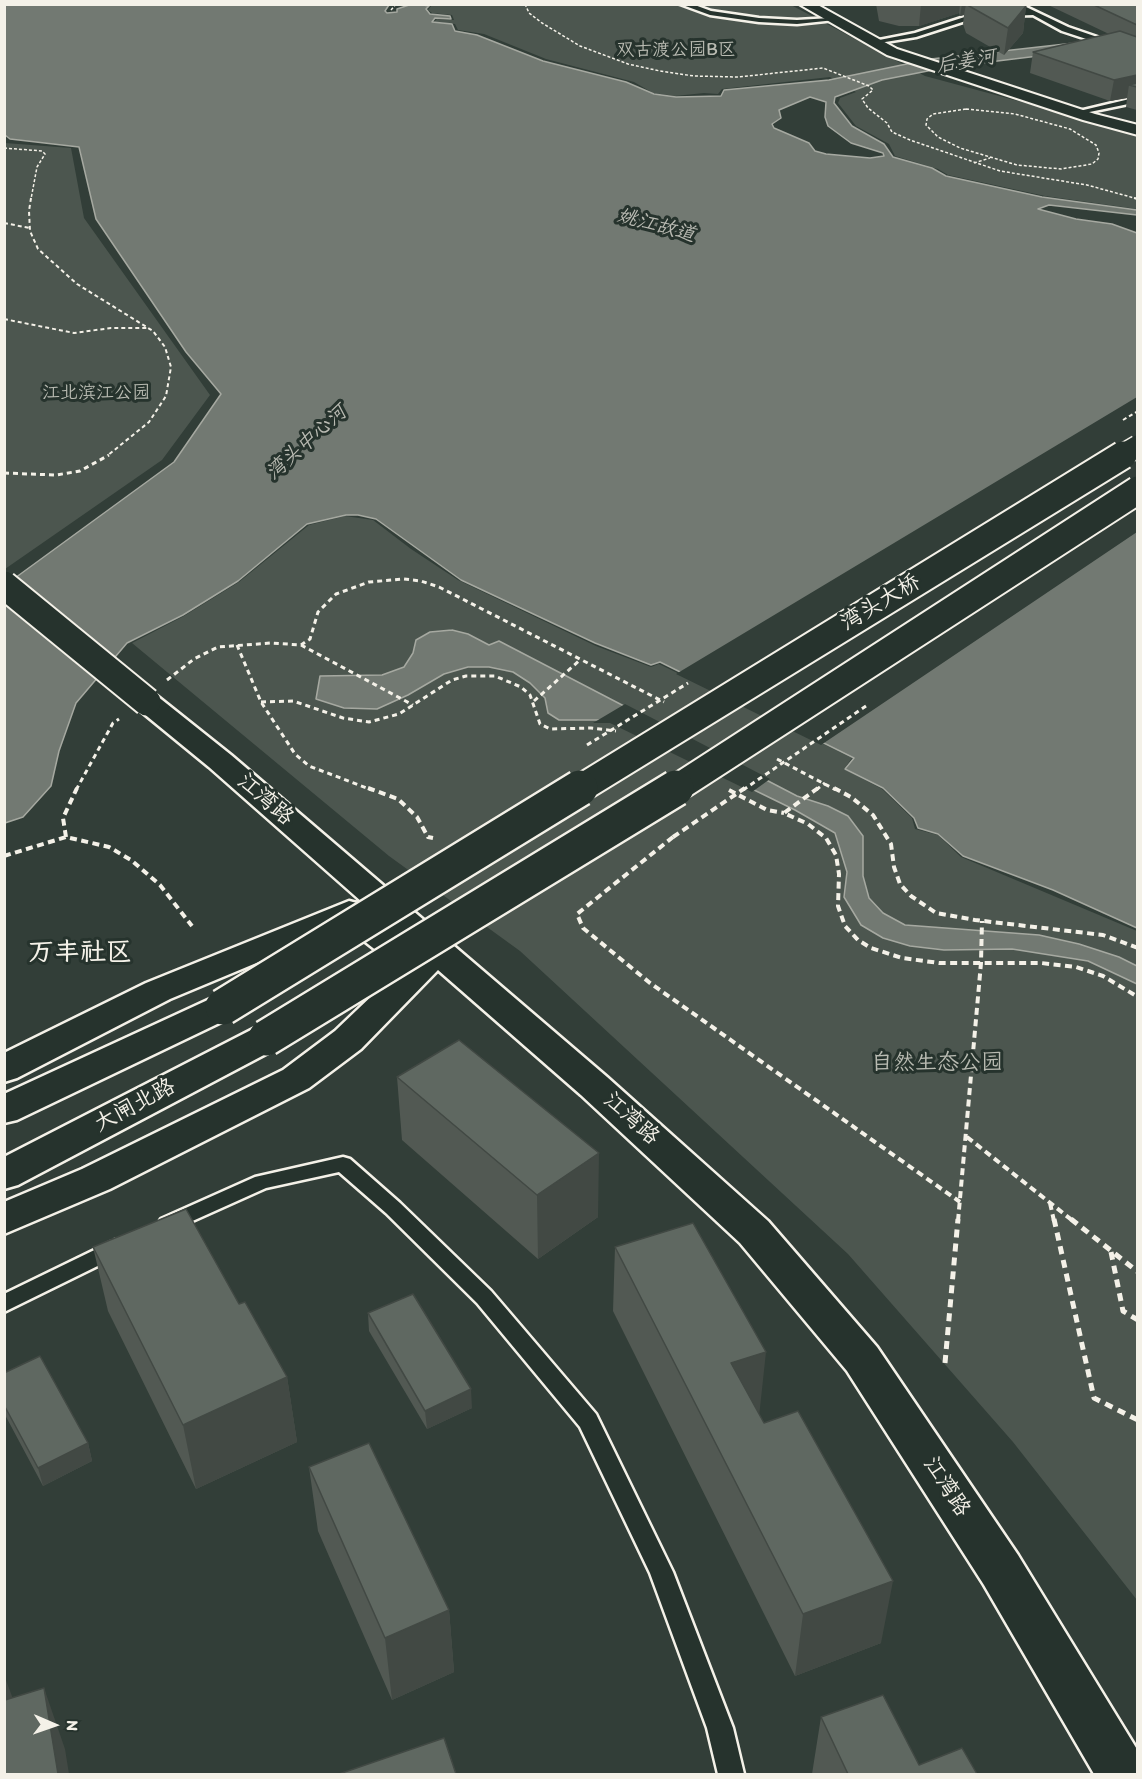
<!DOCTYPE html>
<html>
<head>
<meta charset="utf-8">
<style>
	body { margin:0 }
	#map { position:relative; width:1142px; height:1779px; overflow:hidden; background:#323e38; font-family:Itim,sans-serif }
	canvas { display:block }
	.frame { position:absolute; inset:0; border:6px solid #f4f1e8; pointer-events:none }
	.north { position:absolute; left:24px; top:1695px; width:60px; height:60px; -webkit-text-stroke:4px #26332d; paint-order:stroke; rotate:92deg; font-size:16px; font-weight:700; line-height:24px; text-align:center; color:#f4f1e8 }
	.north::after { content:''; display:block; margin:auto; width:21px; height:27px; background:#f4f1e8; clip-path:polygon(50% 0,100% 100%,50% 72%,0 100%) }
</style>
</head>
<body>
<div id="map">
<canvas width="1142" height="1779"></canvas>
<div class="frame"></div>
<div class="north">N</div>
</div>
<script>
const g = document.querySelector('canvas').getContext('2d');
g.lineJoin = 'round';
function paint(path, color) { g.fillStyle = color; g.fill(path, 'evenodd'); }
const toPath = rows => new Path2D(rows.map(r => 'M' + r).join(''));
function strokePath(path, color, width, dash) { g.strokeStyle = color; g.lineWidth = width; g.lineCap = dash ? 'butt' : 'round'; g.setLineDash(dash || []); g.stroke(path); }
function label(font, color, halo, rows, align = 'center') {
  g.font = font + ' Itim,"LXGW WenKai TC",sans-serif'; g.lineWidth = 6; g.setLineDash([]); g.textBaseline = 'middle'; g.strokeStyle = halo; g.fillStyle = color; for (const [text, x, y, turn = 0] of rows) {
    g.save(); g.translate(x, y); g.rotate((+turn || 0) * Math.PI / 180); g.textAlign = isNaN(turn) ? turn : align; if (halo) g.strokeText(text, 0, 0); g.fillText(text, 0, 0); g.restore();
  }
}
const green = toPath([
	[428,5,791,5,925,76,1137,133,1137,209,1045,196,948,175,938,169,895,156,889,144,856,126,838,103,840,98,856,92,830,77,722,89,718,94,704,93,675,96,653,93,634,82,546,59,484,34,458,30,455,24,434,22,437,19,454,20,452,15,432,13,428,10,432,5],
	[5,143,71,148,84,218,210,395,162,460,5,569],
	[345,516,373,520,411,549,458,580,596,646,651,667,659,664,852,758,844,769,882,789,912,818,915,829,938,835,961,857,1137,931,1137,1600,1013,1442,848,1254,520,951,389,856,132,643,184,616,239,582,309,525]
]);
const water = toPath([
	[5,5,389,5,385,11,387,13,397,12,397,9,409,5,423,5,429,6,426,9,430,14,450,16,451,19,435,18,432,22,452,24,455,31,477,35,543,61,626,82,654,94,676,97,721,96,724,90,829,80,931,59,1137,36,1137,44,948,67,882,80,835,97,834,103,852,126,884,144,893,157,932,168,946,176,1042,197,1137,210,1137,215,1049,205,1038,209,1076,219,1112,224,1137,233,1137,928,1053,890,963,856,938,834,918,828,914,818,883,788,845,769,854,758,660,662,651,665,595,643,461,580,376,519,358,515,346,515,307,524,238,581,183,615,127,643,76,703,59,751,51,786,23,817,5,823,4,586,174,462,221,394,186,352,96,219,79,147,10,139,5,135,5,5],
	[810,97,826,102,825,117,828,126,851,143,883,153,884,156,870,158,826,154,815,151,809,143,774,128,772,124,781,118,779,110,810,97],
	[452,630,468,634,489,645,499,641,797,796,828,806,848,816,863,836,863,876,869,898,883,913,905,925,1039,935,1079,944,1119,957,1137,966,1137,984,1088,961,1012,949,944,950,910,946,883,938,861,925,844,897,847,872,835,833,795,810,611,720,559,720,548,713,545,698,530,683,513,672,489,667,468,667,444,674,408,695,377,709,344,708,316,699,320,676,382,675,404,667,413,653,416,640,430,632,452,630]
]);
const pier = toPath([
	[1137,397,1137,532,821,745,676,674],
	[625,704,770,779,752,792,610,723,593,723]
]);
const pathFar4 = toPath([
	[525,4,529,13,542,23,580,46,628,64,660,71,694,76,738,77,823,68,869,86,873,90,862,99,868,108,887,123,892,132,910,140,1000,171,1087,185,1138,199],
	[391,10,396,4],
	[966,109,1015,114,1070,129,1096,145,1099,153,1098,159,1092,164,1061,169,1017,165,960,148,938,137,926,125,927,119,933,114,966,109],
	[4,148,42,151,45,154,37,167,31,199],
	[974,163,990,158]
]);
const pathFar3 = toPath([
	[31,198,29,211,30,231,38,249,77,284,153,331,165,347,171,367,166,396,149,422,107,456],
	[1134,198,1138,199],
	[4,223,30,228],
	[4,319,74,333,111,328,149,328]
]);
const pathFar2 = toPath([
	[4,473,56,475,80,471,109,455],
	[237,645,261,702,295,754,309,766,372,790],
	[301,645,413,705],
	[167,680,194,659,218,647,271,643,301,645,310,639,318,612,336,594,369,582,404,579,421,581,439,587,664,702],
	[534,701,580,660],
	[261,702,293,701,343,718,369,722,399,714,452,680,466,676,495,676,521,687,530,695,540,724,550,729,591,728,616,731],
	[777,759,836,790],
	[76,790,113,723,119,719],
	[816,790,825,783]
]);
const pathFar1 = toPath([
	[368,788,398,799,417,817,428,837,433,838],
	[818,788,784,813,808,824,826,838,836,855,839,874,838,906,845,926,858,940,871,948,902,958,939,963,1041,963,1076,967,1103,976,1138,997],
	[834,788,851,797,873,815,891,844,894,867,900,884,911,896,936,913,975,920,1103,935,1138,948],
	[729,790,767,810,784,813],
	[66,837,63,818,77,788],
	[673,837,577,914,583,928,650,983,960,1202],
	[4,856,66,837,109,847,131,860,160,885,192,926],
	[967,1137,1073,1221],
	[1050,1203,1054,1221],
	[958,1221,981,963,982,921]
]);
const path = toPath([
	[1054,1219,1094,1398,1138,1420],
	[1071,1219,1138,1272],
	[1111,1252,1123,1311,1138,1320],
	[945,1363,958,1219]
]);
const lane = toPath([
	[680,4,692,4,711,11,759,18,797,20,831,18,835,20,797,24,759,22,710,15,680,4],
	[1024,6,1068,27,1138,51,1138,56,1062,31,1033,15,978,17,916,37,873,44,869,42,915,33,977,13,1025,11,1020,8,1024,6],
	[1138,97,1138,102,1075,115,1071,113,1138,97],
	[343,1157,350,1159,400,1203,491,1291,596,1414,673,1572,733,1728,744,1774,718,1774,707,1728,650,1573,580,1427,477,1303,386,1213,339,1172,266,1188,168,1232,161,1229,158,1224,161,1219,255,1177,343,1157],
	[115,1240,122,1242,125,1248,122,1254,4,1312,4,1294,115,1240]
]);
const street = toPath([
	[799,4,816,4,897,49,1095,114,1138,125,1138,135,1083,120,887,55,799,4]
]);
const secondary = toPath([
	[147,693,157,696,231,755,607,1077,768,1221,877,1347,1018,1555,1138,1751,1138,1774,1094,1774,984,1585,847,1371,740,1243,581,1095,438,970,361,1049,309,1088,110,1189,4,1234,4,1202,82,1169,283,1070,335,1031,400,969,345,926,170,999,17,1078,4,1082,4,1053,146,983,349,901,361,904,387,924,209,767,137,708,132,702,137,696,147,693]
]);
const primary = toPath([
	[223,995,236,999,241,1007,236,1015,17,1120,4,1123,4,1094,210,999,223,995],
	[266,1026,279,1029,284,1038,279,1047,18,1185,4,1189,4,1157,253,1029,266,1026]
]);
const pathBridgeFar2 = toPath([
	[1123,420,1138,411]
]);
const pathBridgeFar1 = toPath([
	[587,745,688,683],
	[743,790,866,706]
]);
const pathBridge = toPath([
	[673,837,745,788]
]);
const secondaryBridge = toPath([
	[4,585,147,702]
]);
const primaryBridgeFar2 = toPath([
	[1121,456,1138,446]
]);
const primaryBridgeFar1 = toPath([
	[578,790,1123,455],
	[674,790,1138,490]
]);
const primaryBridge = toPath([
	[223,1007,580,788],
	[266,1038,676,788]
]);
const wall = toPath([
	[876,4,1025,4,1026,6,1023,33,1004,55,966,33,963,24,964,15,960,16,959,13,919,26,899,26,879,21],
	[1046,4,1137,4,1137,110,1126,107,1127,98,1110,101,1030,73,1033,52,1109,34],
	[397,1077,598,1217,538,1259,402,1140],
	[93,1247,239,1304,287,1377,297,1442,196,1489,108,1311],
	[615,1247,759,1415,881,1643,795,1676,613,1311],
	[368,1313,472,1408,427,1429,369,1331],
	[4,1373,88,1443,92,1461,43,1486,4,1413],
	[309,1467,449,1610,454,1672,392,1700,318,1531],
	[821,1717,919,1765,977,1774,812,1774]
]);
const shadedWall = toPath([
	[921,4,960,4,959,13,919,26],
	[962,4,966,4,964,15,960,16],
	[1026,6,1023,33,1004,55,1008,28],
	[1137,75,1137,87,1129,85,1127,98,1110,101,1114,80],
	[599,1153,598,1217,538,1259,537,1195],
	[766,1352,759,1417,731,1363],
	[287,1377,297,1442,196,1489,183,1425],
	[471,1389,472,1408,427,1429,425,1411],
	[88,1443,92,1461,43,1486,38,1468],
	[893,1581,881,1643,795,1676,803,1614],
	[449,1610,454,1672,392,1700,385,1638],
	[4,1675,21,1720,5,1700],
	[44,1688,65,1749,69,1774,58,1774]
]);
const building = toPath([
	[969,4,1025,4,1026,6,1008,28,969,6,969,4],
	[1092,4,1137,4,1137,25,1092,4],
	[1120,31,1137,37,1137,75,1114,80,1033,52,1120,31],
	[1137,83,1137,87,1129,85,1137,83],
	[459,1040,599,1153,537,1195,397,1077,459,1040],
	[186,1209,239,1304,245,1302,287,1377,183,1425,93,1247,186,1209],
	[693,1223,766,1352,731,1363,764,1423,798,1411,893,1581,803,1614,615,1247,693,1223],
	[413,1294,471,1389,425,1411,368,1313,413,1294],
	[40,1356,88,1443,38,1468,4,1405,4,1373,40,1356],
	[369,1443,449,1610,385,1638,309,1467,369,1443],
	[44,1688,58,1774,4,1774,4,1698,5,1700,44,1688],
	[883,1695,919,1765,962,1748,977,1774,848,1774,821,1717,883,1695],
	[444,1738,456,1774,339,1774,444,1738]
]);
const farParknames = [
	["双古渡公园B区",676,50],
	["江北滨江公园",96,393]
];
const farWaternames = [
	["后姜河",966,62,-9],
	["姚江故道",656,226,15],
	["湾头中心河",307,443,-42]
];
const streetNames = [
	["湾头大桥",881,603,-31],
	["江湾路",265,800,41],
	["大闸北路",135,1106,-28],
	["江湾路",631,1119,42],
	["江湾路",946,1487,57]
];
const parkNames = [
	["自然生态公园",937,1063]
];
const quarterNames = [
	["万丰社区",80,953]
];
paint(green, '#4c564f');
paint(water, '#727972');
strokePath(water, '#a6a9a1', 1.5);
paint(pier, '#323e38');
strokePath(lane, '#f4f1e8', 5);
strokePath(street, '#f4f1e8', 4);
strokePath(secondary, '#f4f1e8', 5);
strokePath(primary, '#f4f1e8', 5);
strokePath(pathFar4, '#f4f1e8', 1.5, [3, 2]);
strokePath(pathFar3, '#f4f1e8', 2, [4, 3]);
strokePath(pathFar2, '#f4f1e8', 3, [5, 4]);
strokePath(pathFar1, '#f4f1e8', 4, [7, 4.5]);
strokePath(path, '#f4f1e8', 5, [8, 6]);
paint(lane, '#26332d');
paint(street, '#26332d');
paint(secondary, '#26332d');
paint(primary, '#26332d');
strokePath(secondaryBridge, '#f4f1e8', 31, []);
strokePath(primaryBridgeFar2, '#f4f1e8', 24, []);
strokePath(primaryBridgeFar1, '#f4f1e8', 31, []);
strokePath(primaryBridge, '#f4f1e8', 40, []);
strokePath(pathBridgeFar2, '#f4f1e8', 2, [4, 3]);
strokePath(pathBridgeFar1, '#f4f1e8', 3, [5, 4]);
strokePath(pathBridge, '#f4f1e8', 4, [7, 4.5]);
strokePath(secondaryBridge, '#26332d', 27);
strokePath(primaryBridgeFar2, '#26332d', 21);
strokePath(primaryBridgeFar1, '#26332d', 27);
strokePath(primaryBridge, '#26332d', 35);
paint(wall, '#525953');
paint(shadedWall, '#424944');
paint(building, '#5f6861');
strokePath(building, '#424944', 1.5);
label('18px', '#b9bbb2', '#26332d', farParknames);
label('italic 20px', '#babbb3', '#26332d', farWaternames);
label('22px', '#f4f1e8', '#26332d', streetNames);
label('22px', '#b9bbb2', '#26332d', parkNames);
label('bold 26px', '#f4f1e8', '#26332d', quarterNames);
</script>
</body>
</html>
